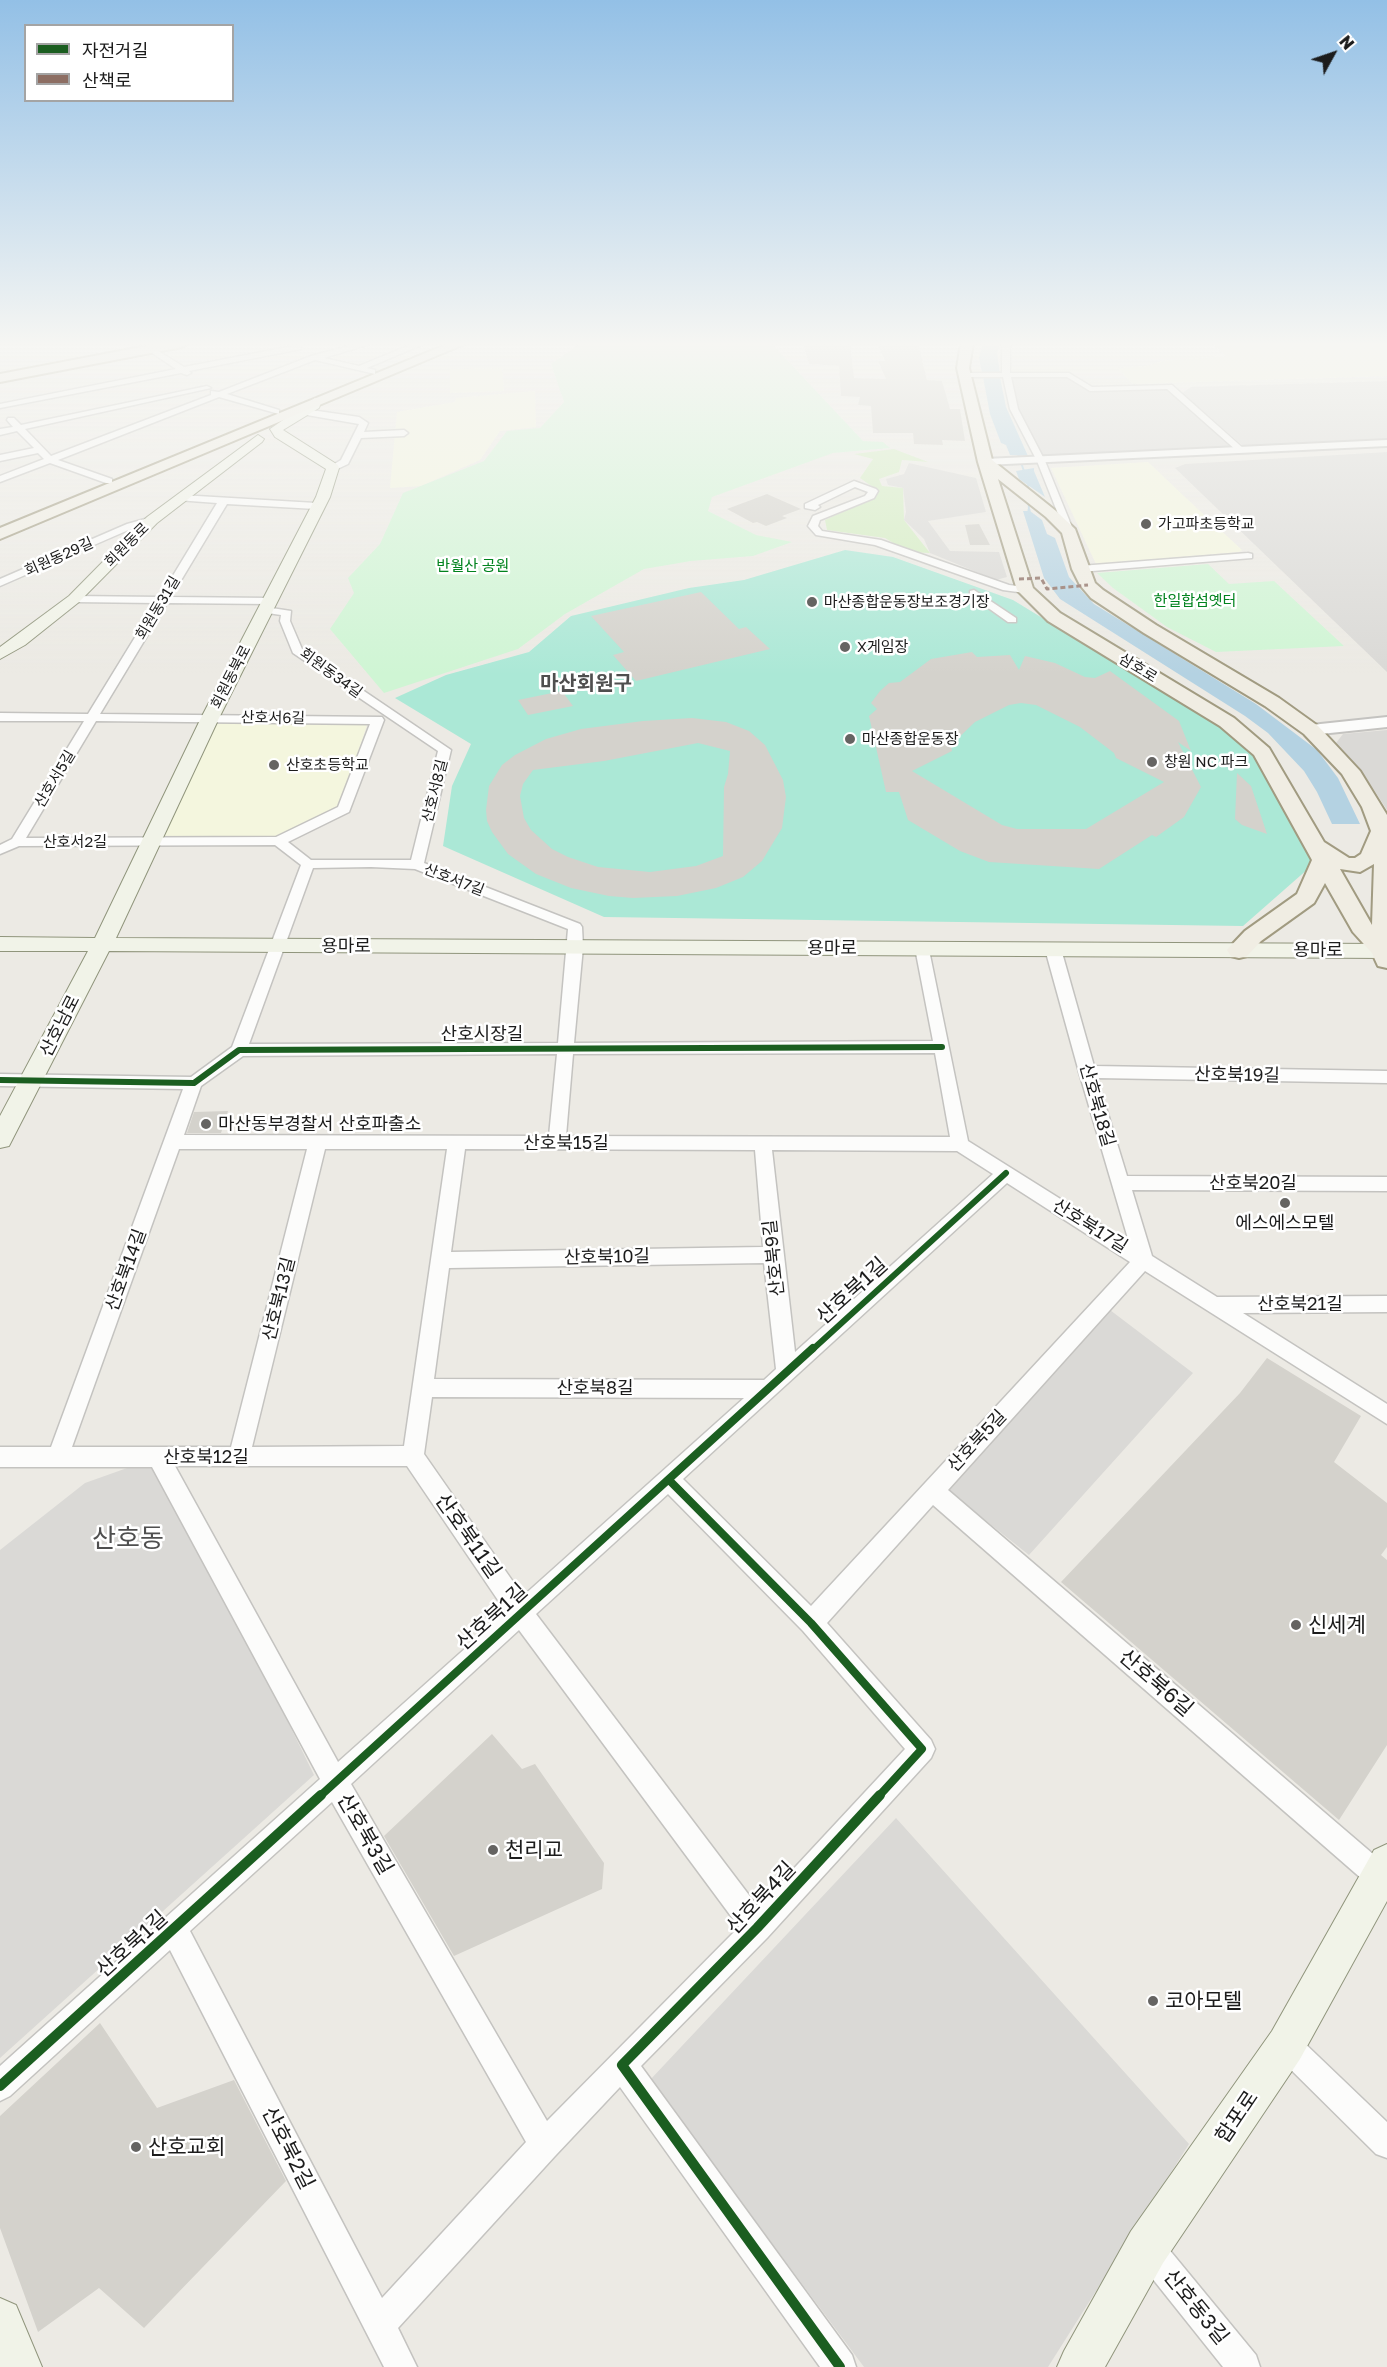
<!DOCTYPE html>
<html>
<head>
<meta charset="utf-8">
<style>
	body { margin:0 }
	#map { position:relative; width:1387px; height:2367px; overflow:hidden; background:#eceae4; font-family:"Golos Text","Noto Sans KR",sans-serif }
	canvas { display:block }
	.legend { position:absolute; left:24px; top:24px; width:210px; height:78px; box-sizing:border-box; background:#fff; border:2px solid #a4a4a4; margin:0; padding:8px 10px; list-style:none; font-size:18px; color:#1c1c1c }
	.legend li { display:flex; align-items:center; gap:12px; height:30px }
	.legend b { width:30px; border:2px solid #a4a4a4 }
	.north { position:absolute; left:1303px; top:24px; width:60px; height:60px; -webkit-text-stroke:4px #fff; paint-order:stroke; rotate:50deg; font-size:16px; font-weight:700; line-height:24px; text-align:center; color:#1c1c1c }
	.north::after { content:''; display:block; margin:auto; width:21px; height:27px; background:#1c1c1c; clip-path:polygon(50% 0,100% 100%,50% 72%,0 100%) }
</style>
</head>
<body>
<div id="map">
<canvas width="1387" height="2367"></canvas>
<ul class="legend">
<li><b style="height:8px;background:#1b5e20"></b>자전거길</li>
<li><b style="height:8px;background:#8d6e63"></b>산책로</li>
</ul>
<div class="north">N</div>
</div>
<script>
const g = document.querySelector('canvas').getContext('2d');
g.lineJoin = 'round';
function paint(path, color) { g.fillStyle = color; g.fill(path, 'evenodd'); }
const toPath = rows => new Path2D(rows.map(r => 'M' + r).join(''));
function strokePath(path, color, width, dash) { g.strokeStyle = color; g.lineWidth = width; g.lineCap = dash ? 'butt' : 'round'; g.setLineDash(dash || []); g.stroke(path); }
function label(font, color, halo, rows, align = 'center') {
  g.font = font + ' "Golos Text","Noto Sans KR",sans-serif'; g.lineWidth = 5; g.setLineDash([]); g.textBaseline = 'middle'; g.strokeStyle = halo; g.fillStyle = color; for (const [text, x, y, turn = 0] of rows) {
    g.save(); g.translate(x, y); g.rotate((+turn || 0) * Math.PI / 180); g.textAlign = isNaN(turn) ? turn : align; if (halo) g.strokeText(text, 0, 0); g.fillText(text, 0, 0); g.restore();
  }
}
const residential = toPath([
	[1010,377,1069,377,1089,391,1169,389,1236,448,1043,456,1018,409],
	[1387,381,1387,442,1258,449,1242,445,1182,393,1191,387],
	[1387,452,1387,672,1175,468,1185,464],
	[909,463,976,478,986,512,928,521,950,551,999,552,1007,577,996,580,930,553,924,539,904,520,906,512,903,488,888,485,886,479,904,474],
	[1387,730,1387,810,1363,773,1336,743,1343,734],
	[1110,1310,1193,1373,1029,1555,946,1489],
	[158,1457,314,1775,0,2058,0,1550,85,1483],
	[896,1818,1189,2144,1048,2367,864,2367,650,2080]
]);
const education = toPath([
	[1212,343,1387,343,1387,376,1133,384,1118,368,1146,366,1163,361,1226,356],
	[502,368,504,391,450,393,450,369],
	[535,391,536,427,500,431,480,460,421,486,390,488,397,412,455,402,456,398],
	[1148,462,1186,498,1242,550,1239,552,1096,564,1051,468],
	[217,721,368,722,340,808,275,837,157,838]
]);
const grass = toPath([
	[894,449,928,462,902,460,899,472,879,479,882,486,903,488,904,520,930,553,908,552,885,538,827,530,825,520,876,497,877,490,860,478,873,459,854,454]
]);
const park = toPath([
	[581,343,771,343,863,441,883,442,890,448,833,453,712,497,708,511,756,535,792,542,753,556,691,561,644,569,565,614,518,649,384,693,330,629,354,593,348,578,380,544,403,493,484,461,507,431,540,428,564,402,551,364],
	[1208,564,1229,584,1274,581,1344,646,1216,652,1167,627,1113,588,1097,573]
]);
const pitch = toPath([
	[845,550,893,557,1013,600,1232,734,1266,767,1317,861,1243,926,604,917,443,846,452,786,471,744,395,698,446,675,529,652,571,616,689,588,744,580]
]);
const water = toPath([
	[983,343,1000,343,997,353,1000,373,982,373,979,358],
	[983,377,1000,377,1006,407,1028,456,1010,455,1006,445,1001,443,990,414],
	[1034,468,1034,471,1045,497,1019,479,1016,471],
	[1023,511,1030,511,1042,520,1047,534,1055,538,1069,577,1094,604,1256,704,1317,750,1338,778,1360,824,1332,824,1317,792,1304,771,1268,733,1245,716,1060,599,1044,578]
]);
const streamFar1 = toPath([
	[1017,451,1025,474],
	[1028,482,1029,512]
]);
const stream = toPath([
	[1029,510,1029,515]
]);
const building = toPath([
	[803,343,850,343,854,378,886,379,878,361,885,361,877,343,918,343,927,380,942,381,950,409,960,409,965,441,942,440,943,445,914,444,913,433,873,433,871,406,858,405,860,397,841,396,839,366,809,364],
	[767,494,801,509,782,516,787,518,766,526,757,522,753,523,727,509],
	[979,524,990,545,970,545,965,525],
	[701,592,739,629,746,627,770,649,636,681,613,655,624,652,591,616],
	[972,652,977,657,1010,655,1019,670,1025,656,1055,663,1085,677,1095,678,1110,671,1179,721,1191,751,1178,742,1201,787,1184,817,1156,837,1152,835,1099,869,989,862,960,851,908,820,899,792,886,792,869,716,877,709,871,703,880,691,889,683,900,682,931,659],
	[1021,703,1036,705,1080,727,1114,753,1116,758,1164,782,1086,829,1017,829,1002,825,912,771,952,751,951,745,975,722,1009,705],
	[562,691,573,706,528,715,518,700],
	[692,718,726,722,749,731,765,745,783,780,786,797,782,828,762,861,743,877,716,888,677,896,633,898,609,896,571,888,536,874,508,854,492,832,487,821,486,810,489,786,502,765,515,755,546,739,581,729,643,721],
	[698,743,730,751,728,774,724,787,723,856,696,866,650,872,598,867,568,857,552,849,531,830,524,818,520,796,523,784,533,770,604,761],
	[1237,773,1251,786,1267,834,1242,825,1235,819],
	[228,1111,221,1133,187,1133,194,1112],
	[1267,1358,1361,1416,1334,1462,1387,1503,1387,1547,1381,1555,1387,1560,1387,1745,1339,1820,1061,1582,1240,1393],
	[492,1734,522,1769,535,1764,604,1863,602,1889,454,1956,384,1836],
	[100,2023,157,2108,234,2080,286,2181,144,2328,99,2288,38,2332,0,2228,0,2116]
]);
const minor = toPath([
	[360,343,373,343,324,358,359,366,415,343,426,343,367,368,375,370,375,374,315,360,227,394,279,410,279,414,219,397,58,460,112,479,112,483,106,483,50,463,0,482,0,476,44,459,38,453,0,461,0,455,34,448,17,431,0,435,0,429,13,427,7,420,8,418,14,418,21,425,207,386,211,388,25,429,51,456,211,395,211,391,219,392,311,356,360,343],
	[1002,343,1010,343,1010,373,1069,373,1092,387,1172,385,1244,449,1237,451,1167,389,1090,391,1067,377,1011,377,1018,409,1045,461,1074,532,1066,534,1037,461,1010,409,1003,377,966,377,962,375,966,373,1002,373,1002,343],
	[298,345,301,345,301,349,189,371,191,373,187,375,181,373,0,408,0,404,176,369,149,351,148,349,152,347,184,367,298,345],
	[304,409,359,417,368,423,364,432,404,430,408,433,404,436,361,438,348,464,333,471,328,468,341,460,359,424,301,414,301,410,304,409],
	[854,481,876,489,878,491,874,498,820,520,818,526,822,531,881,540,1009,585,1025,587,1030,590,1025,593,1003,590,875,545,816,535,808,526,813,516,865,496,868,492,855,487,818,505,820,507,815,510,805,508,805,504,854,481],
	[180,495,316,503,321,506,316,509,227,504,171,597,270,598,275,601,270,604,167,603,100,714,382,717,384,720,349,812,288,842,311,860,411,860,438,751,293,653,280,621,281,615,261,612,260,610,265,607,291,611,290,621,302,649,451,750,424,863,580,924,582,927,583,947,574,1043,933,1041,915,948,923,943,928,945,968,1141,1129,1242,1079,1072,1045,949,1048,946,1058,946,1061,949,1094,1066,1387,1071,1387,1083,1097,1078,1127,1176,1387,1177,1387,1191,1132,1190,1152,1256,1217,1297,1387,1296,1387,1312,1243,1313,1387,1404,1387,1424,1145,1271,948,1490,1387,1866,1387,1887,1379,1890,1370,1886,933,1505,827,1623,931,1740,935,1749,931,1758,767,1938,641,2066,852,2355,856,2367,820,2367,620,2087,555,2156,398,2328,417,2367,384,2367,170,1950,10,2096,0,2101,0,2066,320,1779,152,1467,0,1467,0,1447,51,1447,183,1089,0,1086,0,1074,191,1077,232,1047,301,865,275,845,19,846,0,854,0,845,12,839,84,721,0,721,0,713,88,714,156,603,74,602,69,599,74,596,160,597,217,503,177,500,175,498,180,495],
	[96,721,370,724,338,807,276,837,26,838,96,721],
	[371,867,415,869,568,929,558,1043,249,1044,313,868,371,867],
	[935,1053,950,1137,566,1136,573,1054,935,1053],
	[557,1054,549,1136,184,1135,201,1086,243,1056,557,1054],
	[179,1149,307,1149,231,1447,72,1447,179,1149],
	[325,1149,447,1149,404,1446,252,1447,325,1149],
	[465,1149,755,1150,763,1247,451,1252,465,1149],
	[772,1150,957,1151,993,1174,795,1352,772,1150],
	[1007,1183,1130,1262,811,1606,683,1479,1007,1183],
	[764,1263,776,1369,764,1380,434,1379,449,1268,764,1263],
	[432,1397,744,1398,523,1596,424,1454,432,1397],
	[175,1466,407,1466,506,1612,338,1762,175,1466],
	[668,1494,803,1631,905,1749,758,1907,536,1614,668,1494],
	[519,1630,739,1927,547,2121,351,1784,519,1630],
	[332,1802,526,2142,382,2298,190,1931,332,1802],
	[152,517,157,520,155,522,133,528,0,586,0,579,127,524,152,517],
	[1248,553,1252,554,1252,558,1080,572,1075,569,1080,566,1248,553],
	[974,590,1016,618,1016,622,1008,622,970,595,970,591,974,590],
	[1286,2031,1296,2035,1387,2122,1387,2158,1376,2154,1276,2055,1272,2045,1276,2035,1286,2031],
	[1147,2231,1158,2236,1256,2355,1260,2367,1223,2367,1136,2258,1131,2247,1136,2236,1147,2231]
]);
const tertiary = toPath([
	[1387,440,1387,446,985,465,979,462,985,459,1387,440],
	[1387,717,1387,727,1311,735,1303,730,1311,725,1387,717]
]);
const secondary = toPath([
	[315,398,321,402,319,408,283,430,338,465,339,468,330,497,219,718,116,938,1387,944,1387,958,109,951,9,1146,0,1148,0,1116,88,951,0,951,0,937,95,938,201,718,316,497,326,469,275,437,270,429,315,398],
	[258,435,264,439,262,442,157,523,79,602,25,645,0,659,0,647,69,596,147,517,258,435],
	[1387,1844,1387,1901,1300,2059,1163,2263,1105,2367,1057,2367,1064,2351,1131,2231,1272,2031,1374,1850,1387,1844],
	[0,2298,16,2305,42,2367,0,2367,0,2298]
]);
const primary = toPath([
	[162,343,188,343,182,347,0,382,0,374,162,343],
	[450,343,467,343,0,539,0,528,450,343],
	[961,343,973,343,969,368,992,460,1056,511,1075,529,1095,583,1103,590,1156,625,1279,698,1318,726,1360,771,1387,815,1387,968,1378,966,1372,953,1353,932,1325,883,1314,903,1261,941,1247,956,1239,958,1231,956,1227,950,1245,931,1297,894,1312,860,1254,755,1220,726,1048,621,1017,590,978,462,957,368,961,343],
	[998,479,1046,517,1062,533,1072,569,1080,585,1091,598,1144,633,1265,706,1304,734,1342,774,1362,807,1371,831,1361,854,1355,858,1349,858,1324,842,1269,748,1234,718,1060,613,1033,588,998,479],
	[1374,864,1372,925,1340,869,1360,872,1374,864]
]);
const quiet = toPath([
	[1019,579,1041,578,1047,589,1088,585]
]);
const cyclewayFar2 = toPath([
	[0,1080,194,1083,239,1050,942,1047],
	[812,1350,1006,1173]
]);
const cyclewayFar1 = toPath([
	[669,1480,811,1623,922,1749,878,1797],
	[319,1797,813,1348]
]);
const cycleway = toPath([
	[0,2086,321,1795],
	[840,2367,622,2065,757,1928,880,1795]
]);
const markers = [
	[1146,524,6,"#656462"],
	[812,602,6,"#656462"],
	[845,647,6,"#656462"],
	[850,739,6,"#656462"],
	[1152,762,6,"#656462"],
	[274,765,6,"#656462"],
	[206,1124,6,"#656462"],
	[1285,1203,6,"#656462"],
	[1296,1625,6,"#656462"],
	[493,1850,6,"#656462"],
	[1153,2001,6,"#656462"],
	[136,2147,6,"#656462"]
];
const farPoinames = [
	["가고파초등학교",1158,524],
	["마산종합운동장보조경기장",824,602],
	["X게임장",857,647],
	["마산종합운동장",862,739],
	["창원 NC 파크",1164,762],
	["산호초등학교",286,765]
];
const farStreetnames = [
	["회원동로",127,545,-45],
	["회원동29길",59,557,-24],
	["회원동31길",158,608,-59],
	["삼호로",1138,668,31],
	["회원동34길",331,673,36],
	["회원동북로",231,677,-63],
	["산호서6길",273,718,1],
	["산호서5길",55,779,-59],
	["산호서8길",435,791,-76],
	["산호서2길",75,842],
	["산호서7길",454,880,21]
];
const farParknames = [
	["반월산 공원",473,566],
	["한일합섬옛터",1195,601]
];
const streetNames = [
	["용마로",346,946],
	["용마로",832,948],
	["용마로",1318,950],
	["산호남로",60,1026,-63],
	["산호시장길",482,1034],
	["산호북19길",1237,1075,1],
	["산호북18길",1097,1105,74],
	["산호북15길",566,1143],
	["산호북20길",1253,1183],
	["산호북17길",1090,1226,32],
	["산호북10길",607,1257,-1],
	["산호북9길",774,1258,-96],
	["산호북14길",126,1270,-70],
	["산호북13길",279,1299,-76],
	["산호북21길",1300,1304],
	["산호북8길",595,1388],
	["산호북5길",977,1441,-47],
	["산호북12길",206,1457]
];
const poiNames = [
	["마산동부경찰서 산호파출소",218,1124],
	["에스에스모텔",1285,1223,"center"]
];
const farDistrictnames = [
	["마산회원구",586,684]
];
const nearStreetnames = [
	["산호북1길",852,1291,-42],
	["산호북11길",468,1536,55],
	["산호북1길",492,1617,-42],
	["산호북6길",1156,1683,41],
	["산호북3길",365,1834,60],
	["산호북4길",761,1898,-47],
	["산호북1길",132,1944,-42],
	["합포로",1237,2117,-56],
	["산호북2길",288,2148,63],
	["산호동3길",1196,2307,51]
];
const nearPoinames = [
	["신세계",1308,1625],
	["천리교",505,1850],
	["코아모텔",1165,2001],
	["산호교회",148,2147]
];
const nearQuarternames = [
	["산호동",128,1539]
];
paint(residential, '#dad9d6');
paint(education, '#f4f6de');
paint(grass, '#d2edbf');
paint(park, '#cff5d4');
paint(pitch, '#abe8d6');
paint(water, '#b4d2e2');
strokePath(streamFar1, '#b4d2e2', 2);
strokePath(stream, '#b4d2e2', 3);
paint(building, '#d4d2cc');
strokePath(minor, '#c4c3c0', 3);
strokePath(tertiary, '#c4c3c0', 4);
strokePath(secondary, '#90957c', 2);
strokePath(primary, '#a19b81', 4);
paint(minor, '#fcfcfb');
paint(tertiary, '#fcfcfb');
paint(secondary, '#f1f3e8');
paint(primary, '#f0ede3');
strokePath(quiet, '#8d6e63', 3, [5, 3]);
strokePath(cyclewayFar2, '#1b5e20', 6);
strokePath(cyclewayFar1, '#1b5e20', 8);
strokePath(cycleway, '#1b5e20', 10);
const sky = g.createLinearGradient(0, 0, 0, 675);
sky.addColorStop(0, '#93c0e6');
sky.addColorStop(0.51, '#f6f6f3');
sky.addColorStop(1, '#f6f6f300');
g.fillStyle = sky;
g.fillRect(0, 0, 1387, 675);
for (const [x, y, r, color] of markers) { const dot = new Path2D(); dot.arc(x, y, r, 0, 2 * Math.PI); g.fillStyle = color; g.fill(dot); strokePath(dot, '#fff', 2); }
label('15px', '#1c1c1c', '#fff', farPoinames, 'left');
label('15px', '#1c1c1c', '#fff', farStreetnames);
label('15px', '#01831e', '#fff', farParknames);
label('18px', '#1c1c1c', '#fff', streetNames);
label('18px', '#1c1c1c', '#fff', poiNames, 'left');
label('bold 20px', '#4f4f4f', '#fff', farDistrictnames);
label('21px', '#1c1c1c', '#fff', nearStreetnames);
label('21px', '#1c1c1c', '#fff', nearPoinames, 'left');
label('26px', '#4f4f4f', '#fff', nearQuarternames);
</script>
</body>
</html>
